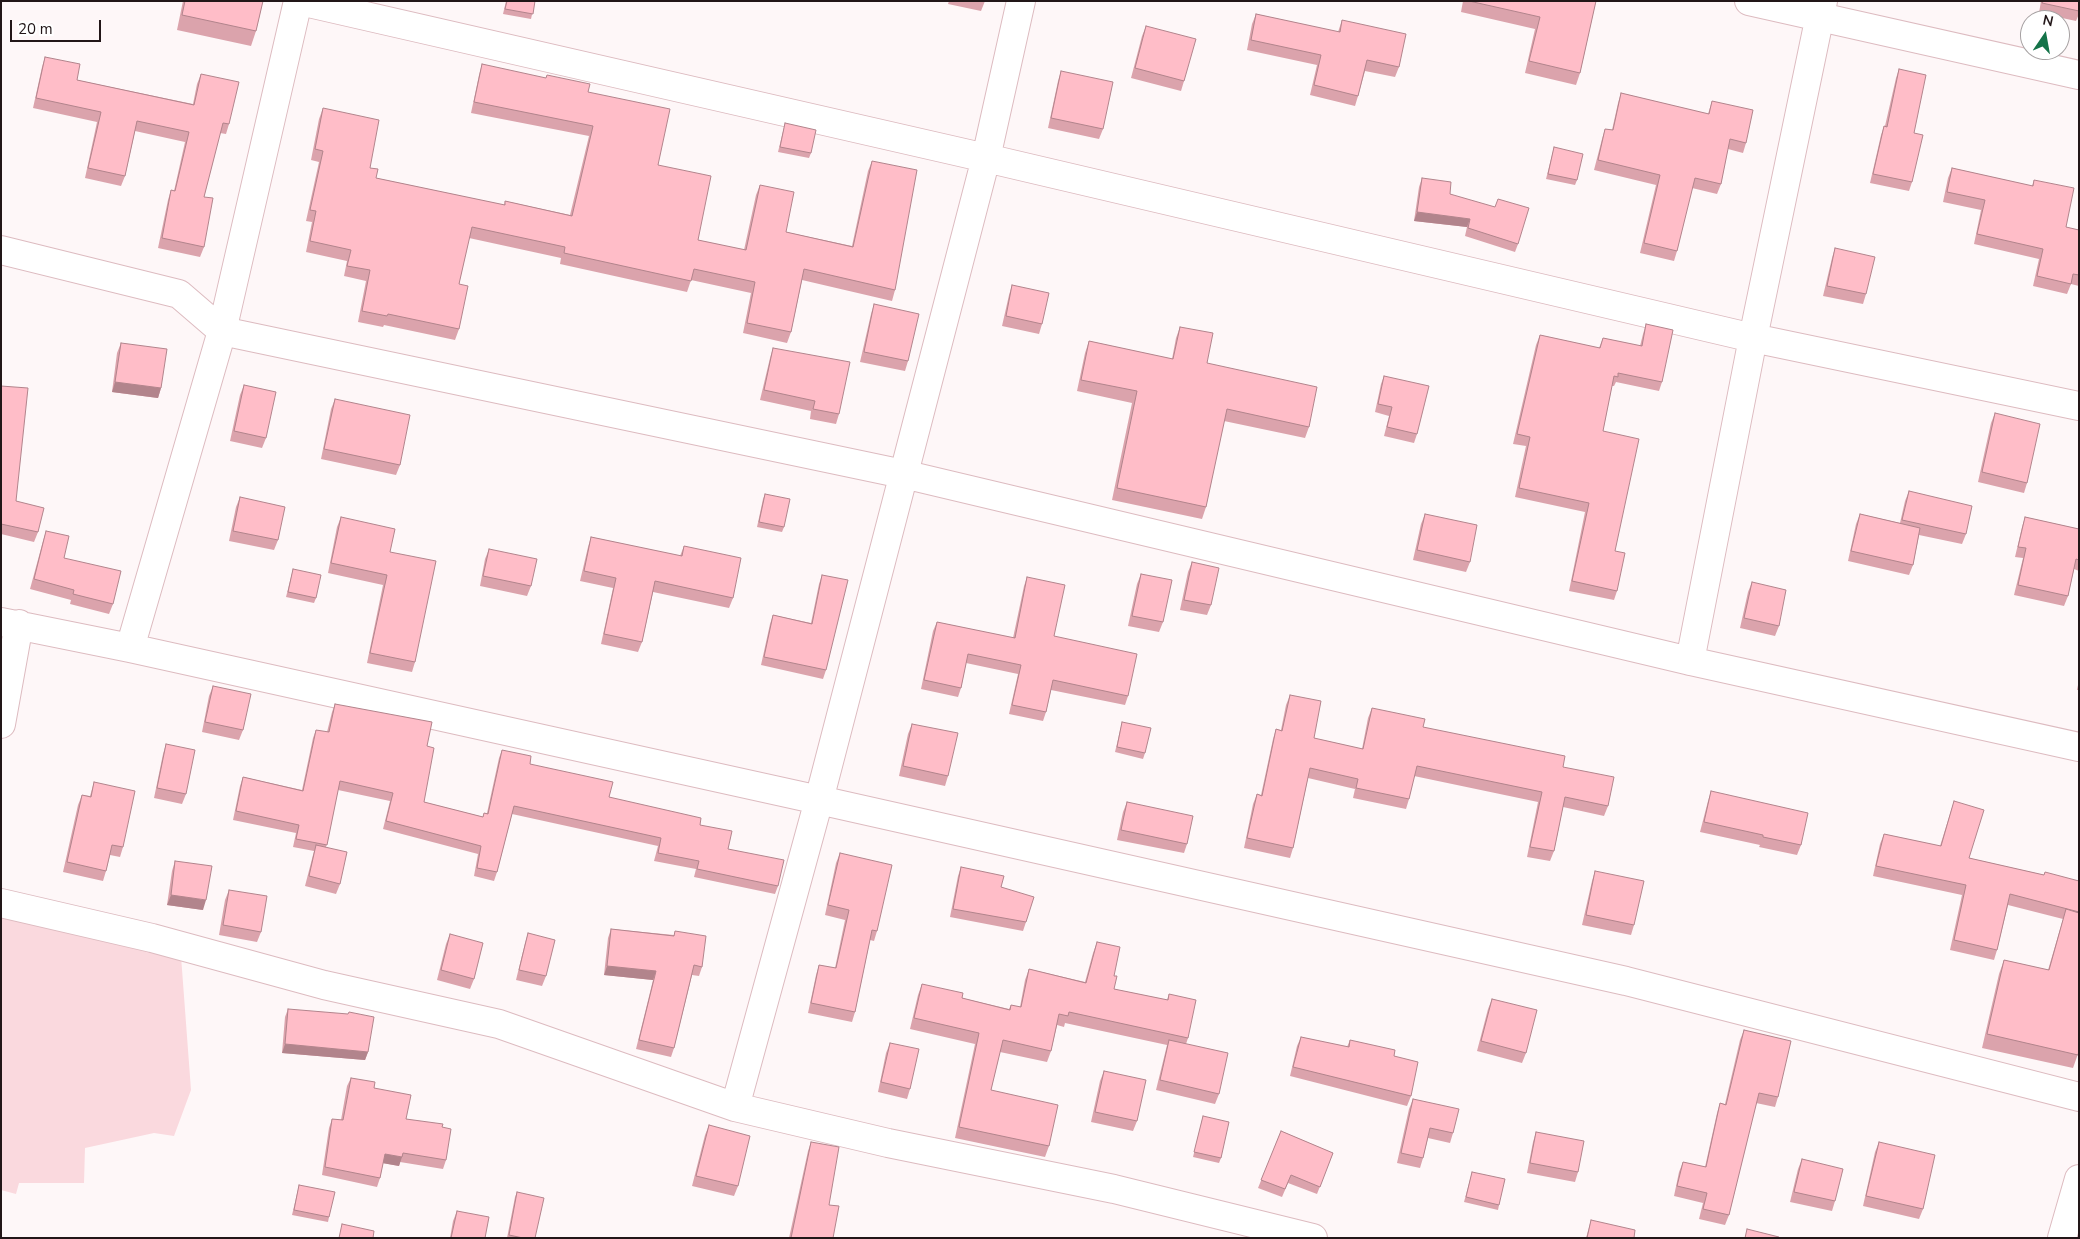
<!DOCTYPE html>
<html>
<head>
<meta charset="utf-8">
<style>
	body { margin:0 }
	#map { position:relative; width:2080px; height:1239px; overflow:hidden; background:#fef7f8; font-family:"Nunito Sans",sans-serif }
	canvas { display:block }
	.frame { position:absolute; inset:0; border:2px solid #221618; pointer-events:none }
	.north { position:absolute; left:2020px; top:10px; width:50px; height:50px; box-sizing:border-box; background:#fff; border:1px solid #a7a2a3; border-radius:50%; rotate:12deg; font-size:14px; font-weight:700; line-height:20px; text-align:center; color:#221618 }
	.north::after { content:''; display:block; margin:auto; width:18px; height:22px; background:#147349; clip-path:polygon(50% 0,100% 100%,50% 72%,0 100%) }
	.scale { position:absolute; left:10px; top:20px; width:91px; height:22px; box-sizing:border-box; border:2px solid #221618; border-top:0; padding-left:6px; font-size:15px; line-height:18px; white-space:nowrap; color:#221618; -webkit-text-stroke:4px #fff; paint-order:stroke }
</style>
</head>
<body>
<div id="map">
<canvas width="2080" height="1239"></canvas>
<div class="frame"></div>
<div class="north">N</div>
<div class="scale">20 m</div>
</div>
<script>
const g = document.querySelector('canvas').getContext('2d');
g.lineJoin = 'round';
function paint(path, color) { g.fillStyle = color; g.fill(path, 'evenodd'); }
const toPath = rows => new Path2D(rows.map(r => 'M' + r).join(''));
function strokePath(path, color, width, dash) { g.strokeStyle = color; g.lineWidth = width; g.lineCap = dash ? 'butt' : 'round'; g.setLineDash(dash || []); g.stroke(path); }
const green = toPath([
	[1,913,181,956,191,1090,174,1136,154,1133,85,1148,84,1183,19,1183,16,1194,1,1190]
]);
const minor = toPath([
	[300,1,986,158,1753,338,2079,406],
	[1749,1,2079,75],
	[1,250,179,294,222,331,903,474,1690,661,2079,747],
	[1,622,130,648,819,800,1626,981,2079,1097],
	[130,648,222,331,298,1],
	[1690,661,1753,338,1823,1],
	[1,724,19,624],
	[1,903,152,938,324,985,499,1024,735,1107,888,1143,1114,1189,1313,1238],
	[735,1107,819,800,986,158,1021,1],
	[2062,1238,2079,1179]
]);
const wall = toPath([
	[183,1,263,1,256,31,251,46,177,30],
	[506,1,535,1,531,19,503,14],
	[949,1,985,1,981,11,948,4],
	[1463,1,1596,1,1580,73,1576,85,1525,73,1535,29,1461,12],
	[2041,1,2079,1,2079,14,2076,21,2039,13],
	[1256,14,1338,32,1342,20,1399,67,1395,77,1365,71,1358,96,1355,106,1310,95,1317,65,1247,50,1252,24],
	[1146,26,1184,81,1181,91,1131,78,1142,36],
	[45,57,77,80,193,104,197,84,201,74,229,124,226,134,220,133,204,197,204,247,200,257,158,248,168,200,171,190,174,191,185,142,135,131,125,176,121,186,85,178,97,122,33,108,42,67],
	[482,64,588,92,658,165,698,240,744,250,756,195,760,185,786,232,852,246,868,171,872,161,895,290,892,301,802,280,791,332,787,343,743,333,751,293,691,280,687,292,560,264,561,258,469,238,459,284,459,329,455,340,384,325,383,327,358,322,366,281,344,276,347,261,306,252,312,222,306,221,319,162,311,160,319,119,323,108,370,168,376,178,504,205,505,201,570,215,589,136,471,113,479,75],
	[1899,69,1914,133,1912,182,1909,191,1870,183,1881,135,1884,126,1885,126,1896,78],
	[1061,71,1103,129,1099,139,1048,128,1058,81],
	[1621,93,1708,114,1712,101,1746,143,1743,153,1728,149,1721,184,1717,194,1692,188,1677,251,1674,261,1640,253,1656,185,1594,170,1602,139,1605,129,1612,130,1618,103],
	[785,123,811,153,809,158,778,152],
	[1554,147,1577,180,1575,185,1546,179],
	[1952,168,2032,186,2034,180,2066,227,2079,230,2079,286,2071,284,2067,294,2033,286,2039,259,1974,244,1981,210,1943,202,1948,178],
	[1422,178,1450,194,1518,244,1515,252,1465,236,1467,227,1414,221,1419,187],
	[1835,248,1866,294,1863,304,1823,296,1832,258],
	[1012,285,1042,324,1039,334,1002,326,1009,295],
	[874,304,908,361,905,371,860,362,871,314],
	[1646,324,1662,382,1659,391,1616,382,1614,386,1612,386,1603,431,1615,551,1617,591,1614,600,1569,591,1585,512,1515,497,1526,446,1513,444,1536,345,1540,335,1599,348,1603,338,1640,346,1643,334],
	[1180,327,1207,363,1309,427,1305,438,1224,421,1206,507,1202,519,1112,500,1132,403,1077,391,1085,353,1089,341,1172,359,1176,338],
	[121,343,161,388,158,398,112,392,117,353],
	[773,348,839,414,836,424,810,419,811,411,760,400,770,358],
	[1384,376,1417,434,1414,443,1384,436,1389,416,1375,412,1381,384],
	[244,385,266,438,262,448,230,441,240,395],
	[1,386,16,501,38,532,34,542,1,534],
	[335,399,400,465,396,475,321,459,331,409],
	[1995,413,2027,483,2024,493,1978,482,1991,423],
	[1909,491,1966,534,1962,544,1919,535,1913,565,1909,575,1848,561,1856,524,1860,514,1900,523,1905,501],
	[765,494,784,527,782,532,757,527,763,499],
	[240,497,278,540,274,550,229,541,236,507],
	[1425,514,1470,562,1466,572,1413,560,1421,524],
	[341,517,390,552,415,662,412,672,367,663,383,585,328,573,337,527],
	[2025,517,2079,529,2079,571,2074,569,2068,596,2064,606,2014,595,2023,558,2015,557,2022,527],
	[46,531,64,558,113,604,109,614,70,604,71,600,30,589,43,541],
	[591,537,680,556,684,546,733,598,729,608,653,592,642,642,638,652,601,644,613,588,580,581,588,547],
	[489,549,531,586,527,596,480,586,485,559],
	[1192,562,1211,605,1207,615,1180,610,1188,572],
	[293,569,316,598,314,603,286,597],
	[1141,574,1163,622,1159,632,1128,626,1137,584],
	[822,575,826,670,823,679,761,665,770,624,773,615,811,623,819,584],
	[1027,577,1054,636,1128,696,1125,705,1051,690,1046,712,1043,721,1009,714,1018,674,966,663,961,688,958,697,921,689,933,631,937,622,1013,638,1024,586],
	[1752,582,1779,626,1775,636,1740,628,1748,592],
	[2079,680,2079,690,2077,690],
	[213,686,243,730,239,740,202,732,209,696],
	[1290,695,1314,738,1362,749,1368,718,1372,708,1423,727,1563,767,1608,806,1604,816,1563,807,1554,851,1550,861,1527,857,1538,802,1414,776,1409,799,1406,809,1353,798,1355,789,1308,778,1293,848,1290,858,1244,848,1253,804,1257,794,1261,795,1273,739,1276,729,1281,730,1286,705],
	[335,704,427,746,424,802,483,817,484,813,487,813,499,758,502,750,530,764,609,797,700,825,728,849,778,886,775,894,694,877,696,869,654,861,658,846,512,814,497,872,494,881,474,876,478,854,383,829,390,801,338,790,326,847,340,884,336,894,305,886,314,851,293,847,296,833,233,820,240,786,243,777,302,790,313,738,316,730,327,732,332,712],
	[1122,722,1145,753,1143,759,1115,752],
	[912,724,948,776,945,786,899,776,908,734],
	[166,744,186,794,182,804,154,798,163,754],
	[94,782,123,847,120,857,110,855,106,871,103,881,63,872,78,805,82,795,90,796],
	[1711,791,1801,845,1797,855,1759,847,1760,845,1700,832,1708,801],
	[1954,801,1969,858,2044,875,2079,881,2079,1051,2073,1068,1982,1048,1999,974,2004,960,2048,970,2063,919,2008,905,1997,950,1994,960,1950,950,1962,895,1873,876,1880,844,1884,834,1940,846],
	[1127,802,1187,844,1184,853,1117,840,1123,812],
	[840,853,877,931,874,941,870,940,855,1012,852,1022,808,1013,816,975,819,965,835,968,845,920,825,915,836,863],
	[175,861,203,910,167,905,172,871],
	[961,867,1001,887,1026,922,1023,931,950,917,958,876],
	[1595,871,1634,925,1631,935,1582,925,1592,881],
	[229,890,261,932,257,942,219,935,225,900],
	[611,929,674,935,675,931,702,967,699,976,692,975,674,1048,671,1057,636,1049,653,980,604,975,608,938],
	[528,933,546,976,542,986,516,980,525,943],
	[450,934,474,979,470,989,437,980,446,944],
	[1097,942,1114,976,1114,989,1167,1000,1169,994,1188,1038,1186,1044,1219,1094,1215,1104,1156,1090,1167,1045,1065,1023,1064,1027,1057,1025,1051,1051,1047,1062,1000,1052,991,1090,1049,1146,1045,1157,955,1138,975,1044,910,1029,918,995,922,984,962,998,1009,1009,1011,1005,1020,1007,1025,980,1029,969,1085,982,1093,953],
	[1492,999,1526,1053,1522,1063,1477,1051,1488,1009],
	[288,1009,368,1052,365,1060,282,1053,285,1017],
	[1744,1030,1778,1097,1775,1107,1756,1103,1729,1215,1725,1225,1699,1219,1703,1203,1674,1196,1679,1172,1683,1162,1705,1167,1717,1113,1720,1103,1725,1104,1740,1040],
	[1301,1037,1347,1047,1350,1040,1411,1096,1407,1106,1290,1076,1297,1046],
	[890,1043,910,1089,907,1099,878,1092,886,1053],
	[1104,1071,1137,1121,1133,1131,1091,1122,1100,1081],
	[351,1078,374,1088,406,1119,442,1127,446,1160,443,1169,400,1162,399,1166,383,1163,380,1178,377,1187,322,1175,329,1128,332,1119,341,1120,347,1086],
	[1413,1099,1453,1133,1450,1143,1428,1138,1423,1158,1420,1168,1397,1163,1409,1109],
	[1203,1116,1221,1158,1219,1163,1193,1157],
	[709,1125,738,1186,734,1196,692,1186,705,1135],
	[1281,1131,1333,1153,1317,1194,1288,1183,1282,1197,1258,1188],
	[1536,1132,1578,1172,1575,1182,1527,1173,1533,1142],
	[811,1142,833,1238,789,1238,808,1151],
	[1879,1142,1923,1209,1919,1219,1863,1206,1875,1152],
	[1802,1159,1835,1201,1832,1211,1790,1202,1798,1169],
	[1472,1172,1499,1205,1498,1210,1464,1202],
	[299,1185,329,1217,328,1222,292,1215],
	[517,1192,535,1238,507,1238,515,1197],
	[457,1211,485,1238,450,1238,453,1221],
	[1591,1220,1634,1238,1586,1238]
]);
const shadedWall = toPath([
	[1417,212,1470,219,1467,227,1414,221],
	[115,382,161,388,158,398,112,392],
	[171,895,206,900,203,910,167,905],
	[607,966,656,971,653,980,604,975],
	[285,1044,368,1052,365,1060,282,1053],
	[385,1154,402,1157,399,1166,382,1163]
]);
const building = toPath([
	[185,1,263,1,256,31,182,15,185,1],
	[507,1,535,1,533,14,505,9,507,1],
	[1469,1,1596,1,1580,73,1529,61,1540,17,1469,1],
	[2043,1,2079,1,2079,11,2042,3,2043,1],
	[1256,14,1340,32,1342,20,1406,34,1399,67,1367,60,1358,96,1314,85,1321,55,1251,40,1256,14],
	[1146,26,1196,39,1184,81,1135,68,1146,26],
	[45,57,80,64,77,80,194,105,201,74,239,82,229,124,223,123,204,197,213,198,204,247,162,238,171,190,175,191,189,132,137,121,125,176,88,168,101,112,36,98,45,57],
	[482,64,546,78,547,75,590,84,588,92,670,109,658,165,711,176,698,240,746,250,760,185,794,192,786,232,853,247,872,161,917,170,895,290,804,269,791,332,747,323,755,282,694,269,691,281,564,253,565,247,472,227,459,284,468,286,459,329,388,314,387,316,362,311,370,270,347,266,351,250,310,241,316,211,310,210,323,151,315,149,323,108,379,120,370,168,378,169,376,178,505,205,505,201,572,216,593,126,474,102,482,64],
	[1899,69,1926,75,1914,133,1923,135,1912,182,1873,174,1884,126,1887,127,1899,69],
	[1061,71,1113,82,1103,129,1051,118,1061,71],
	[1621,93,1709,114,1712,101,1753,110,1746,143,1730,139,1721,184,1695,178,1677,251,1644,243,1660,175,1598,160,1605,129,1613,130,1621,93],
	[785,123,816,130,811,153,780,147,785,123],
	[1554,147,1583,154,1577,180,1548,174,1554,147],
	[1952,168,2033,186,2034,180,2074,188,2066,227,2079,230,2079,275,2073,274,2071,284,2037,276,2043,249,1977,234,1985,200,1947,192,1952,168],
	[1422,178,1451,182,1450,194,1495,207,1498,199,1529,208,1518,244,1468,228,1470,219,1417,212,1422,178],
	[1835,248,1875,257,1866,294,1827,286,1835,248],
	[1012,285,1049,293,1042,324,1006,316,1012,285],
	[874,304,919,314,908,361,864,352,874,304],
	[1646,324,1673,330,1662,382,1618,373,1618,377,1614,376,1603,431,1639,439,1615,551,1625,553,1617,591,1572,581,1589,503,1519,488,1530,437,1517,434,1540,335,1600,348,1603,338,1642,346,1646,324],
	[1180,327,1213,333,1207,363,1317,387,1309,427,1227,409,1206,507,1117,488,1137,391,1081,380,1089,341,1173,359,1180,327],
	[121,343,167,349,161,388,115,382,121,343],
	[773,348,850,362,839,414,813,409,815,401,764,390,773,348],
	[1384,376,1429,386,1417,434,1387,427,1392,407,1378,404,1384,376],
	[244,385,276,392,266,438,234,431,244,385],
	[1,386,28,388,16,501,44,508,38,532,1,524,1,386],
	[335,399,410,415,400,465,324,449,335,399],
	[1995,413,2040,424,2027,483,1982,472,1995,413],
	[1909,491,1972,506,1966,534,1902,520,1909,491],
	[765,494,790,499,784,527,759,522,765,494],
	[240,497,285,507,278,540,233,531,240,497],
	[1425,514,1477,525,1470,562,1417,550,1425,514],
	[1860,514,1920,528,1913,565,1851,551,1860,514],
	[341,517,395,529,390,552,436,561,415,662,370,653,387,575,331,563,341,517],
	[2025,517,2079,529,2079,560,2076,559,2068,596,2018,585,2026,548,2018,547,2025,517],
	[46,531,69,536,64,558,121,571,113,604,73,594,74,590,34,579,46,531],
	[591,537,682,556,684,546,741,558,733,598,655,581,642,642,604,634,616,578,584,571,591,537],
	[489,549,537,559,531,586,483,576,489,549],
	[1192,562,1219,568,1211,605,1184,600,1192,562],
	[293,569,321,575,316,598,288,592,293,569],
	[1141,574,1172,580,1163,622,1132,616,1141,574],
	[822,575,848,580,826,670,764,657,773,615,812,624,822,575],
	[1027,577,1065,585,1054,636,1137,654,1128,696,1053,680,1046,712,1012,705,1021,665,968,654,961,688,924,680,937,622,1015,638,1027,577],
	[1752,582,1786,590,1779,626,1744,618,1752,582],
	[213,686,251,694,243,730,205,722,213,686],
	[1290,695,1321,701,1314,738,1363,749,1372,708,1425,719,1423,727,1565,756,1563,767,1614,777,1608,806,1565,797,1554,851,1530,847,1542,792,1417,766,1409,799,1356,788,1358,779,1310,768,1293,848,1247,838,1257,794,1262,796,1276,729,1282,731,1290,695],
	[335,704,432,722,427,746,434,748,424,802,483,817,484,813,488,814,502,750,531,756,530,764,613,782,609,797,701,818,700,825,732,831,728,849,784,860,778,886,697,869,699,861,658,853,661,838,514,806,497,872,477,868,481,846,386,821,393,793,340,781,327,845,296,839,299,825,236,811,243,777,303,791,316,730,329,732,335,704],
	[1122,722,1151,728,1145,753,1117,747,1122,722],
	[912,724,958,733,948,776,903,766,912,724],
	[166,744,195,750,186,794,157,788,166,744],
	[94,782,135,791,123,847,112,845,106,871,67,862,82,795,91,797,94,782],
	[1711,791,1808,813,1801,845,1763,837,1763,835,1704,822,1711,791],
	[1954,801,1984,810,1969,858,2044,875,2045,872,2079,881,2079,912,2010,894,1997,950,1954,940,1966,885,1876,866,1884,834,1941,846,1954,801],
	[1127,802,1193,816,1187,844,1121,830,1127,802],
	[316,845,347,852,340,884,309,876,316,845],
	[840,853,892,865,877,931,872,930,855,1012,811,1003,819,965,836,968,849,910,828,905,840,853],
	[175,861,212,866,206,900,171,895,175,861],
	[961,867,1004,876,1001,887,1034,897,1026,922,953,909,961,867],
	[1595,871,1644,881,1634,925,1586,915,1595,871],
	[229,890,267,896,261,932,223,925,229,890],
	[2066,909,2079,913,2079,1051,2078,1055,1987,1034,2004,960,2049,970,2066,909],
	[611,929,674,936,675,931,706,936,702,967,694,965,674,1048,639,1040,656,971,607,966,611,929],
	[528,933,555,940,546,976,519,970,528,933],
	[450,934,483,943,474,979,441,970,450,934],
	[1097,942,1120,947,1114,976,1117,976,1114,989,1168,1000,1169,994,1196,1000,1188,1038,1069,1012,1068,1016,1059,1014,1051,1051,1003,1040,991,1090,1058,1105,1049,1146,959,1127,979,1033,914,1018,922,984,963,993,962,998,1010,1010,1011,1005,1021,1007,1029,969,1086,983,1097,942],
	[1492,999,1537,1010,1526,1053,1481,1041,1492,999],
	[288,1009,348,1014,349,1012,374,1017,368,1052,285,1044,288,1009],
	[1744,1030,1791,1041,1778,1097,1759,1093,1729,1215,1703,1209,1707,1193,1677,1186,1683,1162,1706,1167,1720,1103,1726,1105,1744,1030],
	[1301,1037,1349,1047,1350,1040,1395,1050,1394,1056,1418,1062,1411,1096,1293,1067,1301,1037],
	[1169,1040,1228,1053,1219,1094,1160,1080,1169,1040],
	[890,1043,919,1049,910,1089,881,1082,890,1043],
	[1104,1071,1146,1080,1137,1121,1095,1112,1104,1071],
	[351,1078,375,1082,374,1088,411,1095,406,1119,443,1124,442,1127,451,1129,446,1160,403,1153,402,1157,385,1154,380,1178,325,1167,332,1119,343,1120,351,1078],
	[1413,1099,1459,1109,1453,1133,1430,1128,1423,1158,1401,1153,1413,1099],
	[1203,1116,1229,1122,1221,1158,1194,1152,1203,1116],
	[709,1125,750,1136,738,1186,696,1176,709,1125],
	[1281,1131,1333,1153,1320,1187,1291,1175,1285,1189,1261,1180,1281,1131],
	[1536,1132,1584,1141,1578,1172,1530,1163,1536,1132],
	[811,1142,839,1147,829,1205,839,1206,833,1238,791,1238,811,1142],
	[1879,1142,1935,1155,1923,1209,1866,1196,1879,1142],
	[1802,1159,1843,1169,1835,1201,1794,1192,1802,1159],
	[1472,1172,1505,1179,1499,1205,1466,1197,1472,1172],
	[299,1185,335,1192,329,1217,294,1210,299,1185],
	[517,1192,544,1198,535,1238,523,1238,509,1235,517,1192],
	[457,1211,489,1217,485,1238,451,1238,457,1211],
	[1591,1220,1635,1230,1634,1238,1587,1238,1591,1220],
	[342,1224,374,1231,373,1238,339,1238,342,1224],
	[1747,1229,1779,1237,1779,1238,1745,1238,1747,1229]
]);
paint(green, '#fad9de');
strokePath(minor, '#ddbbc0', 30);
strokePath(minor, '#fff', 28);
paint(wall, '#dba3ac');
paint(shadedWall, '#b2848c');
paint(building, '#ffbdc8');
strokePath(building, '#b2848c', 1);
</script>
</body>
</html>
